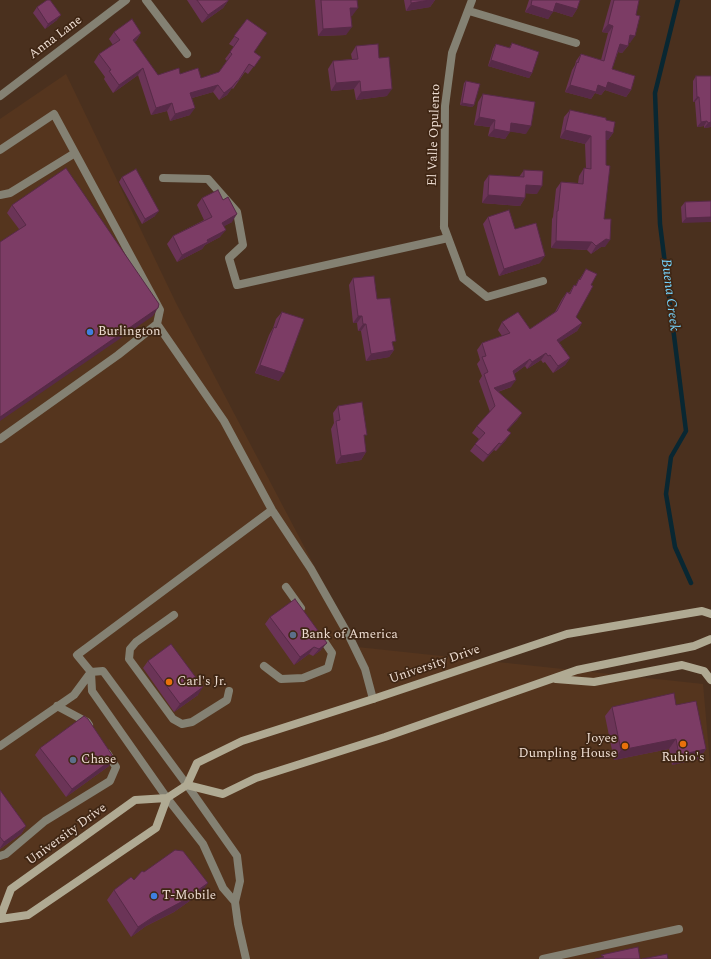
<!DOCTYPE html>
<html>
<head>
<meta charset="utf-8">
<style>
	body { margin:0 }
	canvas { display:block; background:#4a301e }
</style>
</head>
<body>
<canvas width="711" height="959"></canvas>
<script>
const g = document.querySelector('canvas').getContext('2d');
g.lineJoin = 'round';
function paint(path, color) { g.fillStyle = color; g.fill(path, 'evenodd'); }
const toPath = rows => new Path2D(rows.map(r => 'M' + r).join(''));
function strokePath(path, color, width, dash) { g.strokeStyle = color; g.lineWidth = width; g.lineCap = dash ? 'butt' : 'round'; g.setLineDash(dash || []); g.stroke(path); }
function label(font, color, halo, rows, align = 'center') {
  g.font = font + ' Spectral,serif'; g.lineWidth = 3.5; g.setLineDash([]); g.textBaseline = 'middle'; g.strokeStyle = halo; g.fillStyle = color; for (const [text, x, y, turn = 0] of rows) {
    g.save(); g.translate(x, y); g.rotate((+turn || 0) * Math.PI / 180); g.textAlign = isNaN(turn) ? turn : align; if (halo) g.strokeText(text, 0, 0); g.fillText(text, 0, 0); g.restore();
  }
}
const built = toPath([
	[66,74,176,303,357,647,703,684,711,775,711,959,0,959,0,119]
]);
const stream = toPath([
	[678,0,655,93,660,224,686,431,671,457,666,494,675,547,691,583]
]);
const lane = toPath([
	[146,0,187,54],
	[469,11,576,43],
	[0,150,54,114,160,310,157,324],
	[163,178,208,179,237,212,243,245,229,258,237,285,448,238],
	[0,195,10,193,75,153],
	[444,227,463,278,487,297,543,281],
	[0,439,118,355,157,324,224,421,272,510,311,569,349,636,365,669,373,699],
	[286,587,301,608],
	[174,615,136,642,130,649,129,659,173,719,182,724,192,722,227,700,229,691],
	[264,666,281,679,303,678,328,668,332,653,320,635],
	[91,672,103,671,187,785,237,856,240,881,235,902,238,924,246,959],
	[57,706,87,722,89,725],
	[0,746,74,695,91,672],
	[0,856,6,854,45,821,110,781,116,767,107,753],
	[235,902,223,888,203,844,167,798,92,691,91,672,77,655,272,510],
	[543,959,679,929]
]);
const street = toPath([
	[0,96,126,0],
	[444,227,445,106,452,53,472,0]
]);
const secondary = toPath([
	[556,679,594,682,682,665,704,671,711,680],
	[187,785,223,794,256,778,385,737,577,670,694,646,711,639],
	[0,918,11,889,135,800,167,798,187,785,197,763,242,741,373,699,567,634,702,611,711,614],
	[0,919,28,915,156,828,167,798]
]);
const wall = toPath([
	[187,0,228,0,228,1,223,8,202,23],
	[315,0,357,0,352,16,351,16,346,35,318,36],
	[404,0,435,0,430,7,406,11],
	[529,0,580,0,577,9,572,17,553,11,548,19,525,12],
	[611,0,639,0,630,43,628,43,628,46,622,53,618,52,612,69,631,90,626,97,605,90,601,95,595,93,591,99,565,92,572,70,575,65,576,61,581,54,601,60,608,33,602,32],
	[37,7,57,20,45,29,33,13],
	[247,19,254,52,261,57,248,74,245,72,233,89,232,88,227,95,219,100,213,92,192,98,190,115,170,121,167,111,151,115,138,75,113,93,104,79,105,77,94,62,99,54,113,45,109,39,114,32,141,33,136,41,134,42,158,75,180,74,201,78,219,72,227,61,225,59,234,47,229,44],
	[512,43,532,73,529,78,488,66,493,49,496,44,509,48],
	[356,46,379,58,387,96,356,100,354,89,331,91,328,69,333,61,352,59,351,54],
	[696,76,711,76,711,127,704,128,704,126,697,127,695,102,693,102,693,81],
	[466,81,474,105,472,107,460,105,464,83],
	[483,94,526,134,510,131,505,139,488,136,490,127,474,125,478,102],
	[570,110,606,120,613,133,608,140,606,140,604,219,605,247,601,247,591,254,587,250,551,248,552,219,553,217,556,189,561,182,578,183,579,176,584,168,586,168,585,144,560,138,564,117],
	[524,170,537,194,525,193,525,198,520,206,482,203,484,182,489,175,519,177],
	[122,177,155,216,142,224,119,182],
	[202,198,232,222,224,226,220,237,205,245,202,249,177,262,167,244,173,236,204,220,197,205],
	[711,201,682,223,681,207,685,202],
	[12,205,153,316,19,229,7,213],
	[488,217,515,229,540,263,499,276,483,224],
	[586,269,591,285,576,317,582,323,577,331,559,342,570,358,565,365,553,373,545,362,543,363,541,360,527,369,525,366,514,374,511,387,498,392,522,413,517,420,507,430,506,440,496,451,494,450,483,462,470,451,479,439,472,433,477,426,490,412,479,381,482,376,477,364,480,360,477,350,482,343,502,336,498,330,502,322,530,329,555,312,562,299,567,292,569,293,574,285,575,286],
	[353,278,377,299,393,345,394,350,389,357,366,361,361,331,358,331,357,323,353,323,349,285],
	[282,312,279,381,255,373,269,335,273,328,276,319],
	[338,406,364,439,366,452,361,460,336,464,331,429,334,423,333,413],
	[270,617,321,650,313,656,309,654,294,665,265,624],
	[148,661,198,695,174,712,143,668],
	[676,705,706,749,699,759,672,765,669,749,614,760,605,716,612,707],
	[40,748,109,766,66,797,35,755],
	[0,790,26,826,21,834,0,849],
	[144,872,201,893,174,912,146,926,131,937,107,900,114,890,134,880]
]);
const shadedWall = toPath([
	[430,0,435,0,430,7,406,11,411,3],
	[228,1,223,8,202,23,208,15],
	[556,3,577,9,572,17,550,10],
	[531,5,553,12,548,19,525,12],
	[350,8,358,8,352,16,345,16],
	[61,15,57,20,45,29,48,24],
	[608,24,613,26,608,33,602,32],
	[352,27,346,35,318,36,323,29],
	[141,33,136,41,127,47,133,40],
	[630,35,635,36,630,43,625,42],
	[620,44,628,46,622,53,615,51],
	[491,60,532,73,529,78,488,66],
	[143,68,138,75,113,93,119,85],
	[237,81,227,95,219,100,224,93],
	[360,81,354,89,331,91,336,83],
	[608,82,631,90,626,97,605,90,601,95,595,93,591,99,565,92,570,85,598,85],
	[218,85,213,92,185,100,190,93],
	[392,89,387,96,356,100,361,92],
	[697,97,699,97,695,102,693,102],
	[172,103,167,111,151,115,156,108],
	[462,103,474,105,472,107,460,105],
	[195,108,190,115,170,121,175,114],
	[479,117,495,120,490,127,474,125],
	[707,121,704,126,697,127,701,122],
	[711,122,711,127,704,128,708,123],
	[511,123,531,126,526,134,506,131],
	[494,129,510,132,505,139,488,136],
	[565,130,591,136,585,144,560,138],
	[606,131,613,133,608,140,601,139],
	[526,185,542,186,537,194,521,193],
	[488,195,525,198,520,206,482,203],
	[159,211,155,216,142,224,145,219],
	[237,214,232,222,217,230,222,223],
	[711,217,711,222,682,223,686,218],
	[226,230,220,237,205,245,202,249,177,262,182,255,207,240],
	[606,239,610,240,605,247,601,247,591,254,596,246],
	[556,241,592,242,587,250,551,248],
	[545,256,540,263,499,276,504,269],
	[158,308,153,316,0,421,0,417],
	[358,316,362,316,357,323,353,323],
	[582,323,577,331,552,347,557,340],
	[363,324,366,324,361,331,358,331],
	[394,350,389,357,366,361,371,354],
	[546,353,541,360,527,369,532,362],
	[570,358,565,365,553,373,558,366],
	[530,359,525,366,508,378,513,371],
	[260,365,284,373,279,381,255,373],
	[516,380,511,387,491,394,494,388],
	[522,413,517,420,502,437,507,430],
	[511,433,506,440,496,451,501,444],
	[499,443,494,450,483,462,488,455],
	[366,452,361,460,336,464,341,456],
	[327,643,321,650,313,656,319,649],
	[314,647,309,654,294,665,300,657],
	[203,687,198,695,174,712,180,704],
	[676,739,669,749,614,760,621,750],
	[706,749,699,759,672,765,679,755],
	[114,758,109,766,66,797,72,789],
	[26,826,21,834,0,849,0,848,4,842],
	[208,883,201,893,174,912,146,926,131,937,138,927]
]);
const building = toPath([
	[47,0,50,0,61,15,48,24,37,7,47,0],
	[197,0,228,0,228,1,208,15,197,0],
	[321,0,357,0,358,8,350,8,352,27,323,29,321,0],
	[411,0,430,0,411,3,411,0],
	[532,0,580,0,577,9,556,3,553,12,531,5,532,0],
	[614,0,639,0,636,15,640,16,635,36,630,35,628,46,620,44,612,69,635,76,631,90,608,82,606,88,598,85,596,92,570,85,577,62,578,63,581,54,604,61,613,26,608,24,614,0],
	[132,19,141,33,133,40,158,75,179,68,180,74,198,68,201,78,219,72,232,54,230,52,239,39,234,36,247,19,267,33,254,52,261,57,254,67,249,64,238,81,237,81,232,87,224,93,218,85,190,93,195,108,175,114,172,103,156,108,143,68,119,85,109,71,111,70,99,54,120,40,114,32,132,19],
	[512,43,539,52,532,73,491,60,496,44,510,48,512,43],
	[378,44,379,58,389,57,392,89,361,92,360,81,336,83,333,61,358,59,356,46,378,44],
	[696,76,711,76,711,122,708,123,707,121,701,122,699,97,697,97,696,76],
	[466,81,480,84,474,105,462,103,466,81],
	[483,94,535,102,531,126,511,123,510,132,494,129,495,120,479,117,483,94],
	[570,110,606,118,606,120,615,122,613,133,606,131,606,165,610,166,604,219,611,219,610,240,606,239,596,246,592,242,556,241,557,211,558,211,561,182,583,184,584,168,591,169,591,136,565,130,570,110],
	[66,168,159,304,158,308,0,417,0,242,26,225,12,205,66,168],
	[136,169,159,211,145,219,122,177,136,169],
	[524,170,543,171,542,186,526,185,525,198,488,195,489,175,524,177,524,170],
	[218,190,223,200,228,197,237,214,222,223,226,230,207,240,208,242,182,255,173,236,212,217,202,198,218,190],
	[711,201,711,217,686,218,685,202,711,201],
	[509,210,515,229,536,223,545,256,504,269,488,217,509,210],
	[586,269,597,274,591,285,593,286,576,317,582,323,557,340,570,358,558,366,550,355,548,356,546,353,532,362,530,359,513,371,516,380,494,388,522,413,507,430,511,433,501,444,499,443,488,455,475,444,485,433,477,426,495,406,484,374,488,372,482,357,486,356,482,343,510,333,502,322,518,312,530,329,557,311,567,292,570,294,574,285,576,286,579,279,580,280,586,269],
	[374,276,377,299,390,298,396,341,392,342,394,350,371,354,366,324,363,324,362,316,358,316,353,278,374,276],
	[282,312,304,319,284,373,260,365,274,327,276,328,282,312],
	[362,402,367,435,364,435,366,452,341,456,336,421,340,420,338,406,362,402],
	[295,599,327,643,319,649,314,647,300,657,270,617,295,599],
	[171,644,203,687,180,704,148,661,171,644],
	[674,693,676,705,696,701,706,749,679,755,676,739,621,750,612,707,674,693],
	[84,716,88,719,114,758,72,789,40,748,84,716],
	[0,790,26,826,4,842,0,837,0,790],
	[175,850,183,851,208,883,181,902,153,917,138,927,114,890,131,877,134,880,142,871,144,872,175,850],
	[638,947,640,959,595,959,604,957,601,955,638,947],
	[667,954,668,959,642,959,667,954]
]);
const markers = [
	[90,332,4,"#3f7fe0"],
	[293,635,4,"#5c6f8a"],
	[169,682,4,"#e8710a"],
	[683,744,4,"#e8710a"],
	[625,746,4,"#e8710a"],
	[73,760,4,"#5c6f8a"],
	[154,896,4,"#3f7fe0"]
];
const streetNames = [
	["Anna Lane",56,38,-37],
	["El Valle Opulento",435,135,-88],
	["University Drive",435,665,-19],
	["University Drive",67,835,-36]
];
const poiNames = [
	["Burlington",98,332],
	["Bank of America",301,635],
	["Carl's Jr.",177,682],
	["Joyee",617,739,"right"],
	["Dumpling House",617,754,"right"],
	["Rubio's",683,758,"center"],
	["Chase",81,760],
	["T-Mobile",162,896]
];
const waterNames = [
	["Buena Creek",669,295,83]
];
paint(built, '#55351e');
strokePath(stream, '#092732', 4.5);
strokePath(lane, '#848173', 8);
strokePath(street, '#848173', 8);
strokePath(secondary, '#b0aa93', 8);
paint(wall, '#6b3457');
paint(shadedWall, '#572a47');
paint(building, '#7c3c65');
strokePath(building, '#572a47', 1);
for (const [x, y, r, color] of markers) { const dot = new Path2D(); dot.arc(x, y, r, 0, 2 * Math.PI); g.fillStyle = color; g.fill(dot); strokePath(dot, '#3f2614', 1.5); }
label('13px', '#eeddd2', '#3f2614', streetNames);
label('13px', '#eeddd2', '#3f2614', poiNames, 'left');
label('italic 14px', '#75d3fc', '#3f2614', waterNames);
</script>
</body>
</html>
